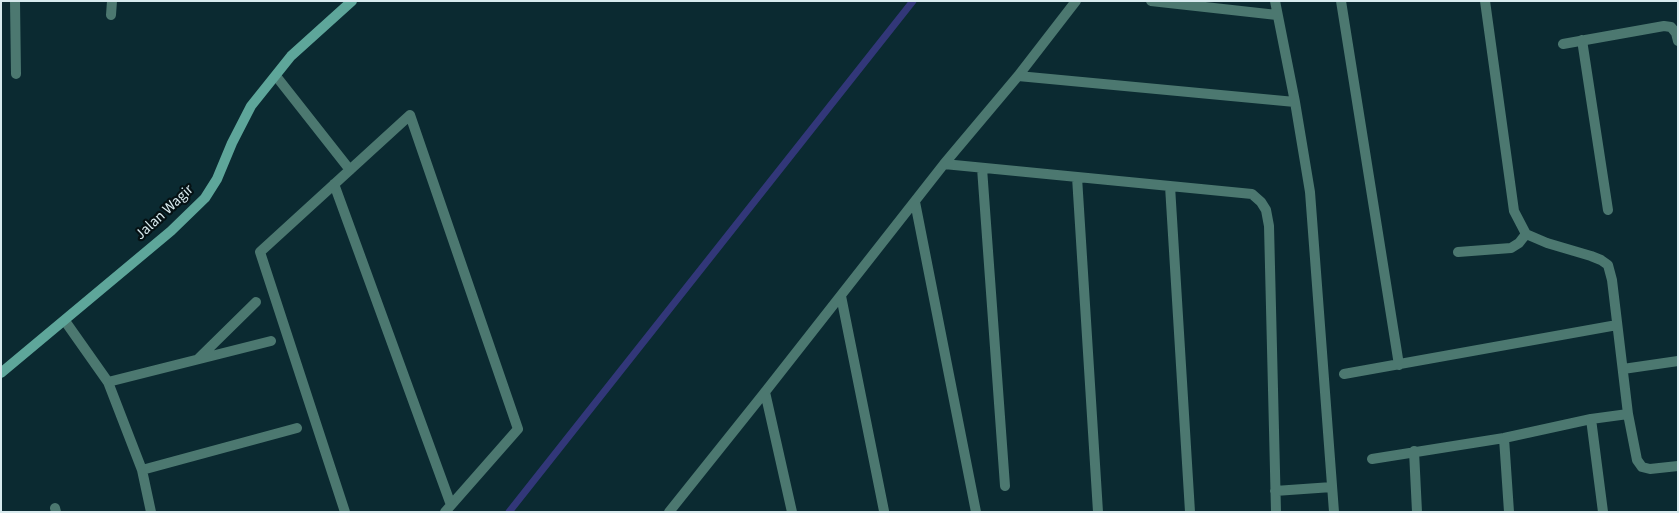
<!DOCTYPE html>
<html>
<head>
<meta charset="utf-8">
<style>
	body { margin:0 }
	#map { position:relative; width:1679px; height:513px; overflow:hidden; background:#0b2a31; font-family:"Source Sans 3",sans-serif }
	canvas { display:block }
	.frame { position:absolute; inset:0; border:2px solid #d8eaee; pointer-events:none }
</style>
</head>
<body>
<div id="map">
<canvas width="1679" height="513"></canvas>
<div class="frame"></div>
</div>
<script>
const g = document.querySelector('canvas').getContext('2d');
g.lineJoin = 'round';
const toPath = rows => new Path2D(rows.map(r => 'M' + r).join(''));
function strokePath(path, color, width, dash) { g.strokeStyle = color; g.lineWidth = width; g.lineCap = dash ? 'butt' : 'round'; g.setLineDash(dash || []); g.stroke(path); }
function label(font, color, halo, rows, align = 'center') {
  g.font = font + ' "Source Sans 3",sans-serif'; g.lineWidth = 4.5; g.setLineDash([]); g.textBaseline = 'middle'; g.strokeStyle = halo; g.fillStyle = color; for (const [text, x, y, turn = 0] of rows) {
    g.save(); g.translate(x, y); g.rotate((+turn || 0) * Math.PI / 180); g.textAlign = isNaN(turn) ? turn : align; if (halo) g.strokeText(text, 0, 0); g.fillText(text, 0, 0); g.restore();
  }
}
const stream = toPath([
	[509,512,913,1]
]);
const street = toPath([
	[15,1,16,74],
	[1151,1,1277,15],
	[1275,1,1295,102,1310,192,1334,512],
	[1341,1,1399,365],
	[1485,1,1514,211,1526,234,1547,243,1591,256,1601,260,1608,265,1612,280,1628,414,1637,460,1642,467,1650,469,1678,466],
	[111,15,112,1],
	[1582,40,1608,210],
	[1563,44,1664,26,1671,27,1676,33,1678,41],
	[276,76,350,170],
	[1018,76,1295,102],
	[944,164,1252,194,1261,202,1266,210,1269,226,1276,512],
	[982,168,1005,486],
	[1077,177,1098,512],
	[334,184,451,505],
	[1170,186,1190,512],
	[915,202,976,512],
	[1458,252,1511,248,1519,243,1526,234],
	[841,296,884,511],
	[65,321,108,382,142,470,151,512],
	[198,359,256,302],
	[1623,369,1678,361],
	[1344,374,1617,325],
	[108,382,271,341],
	[765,392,792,512],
	[1591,419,1603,512],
	[1504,438,1509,512],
	[1414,451,1417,512],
	[1372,459,1504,438,1591,419,1628,414],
	[142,470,297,428],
	[1275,491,1332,487],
	[55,508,56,512],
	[345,512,260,252,410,115,518,429,445,512],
	[669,512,765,392,944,164,1018,76,1076,1]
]);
const secondary = toPath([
	[1,373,171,231,205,198,217,179,232,143,251,106,291,56,352,1]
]);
const streetNames = [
	["Jalan Wagir",165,213,-43]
];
strokePath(stream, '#323779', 7);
strokePath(street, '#4c7870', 10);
strokePath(secondary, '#5ea69a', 10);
label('15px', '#d8eaee', '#051114', streetNames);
</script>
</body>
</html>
